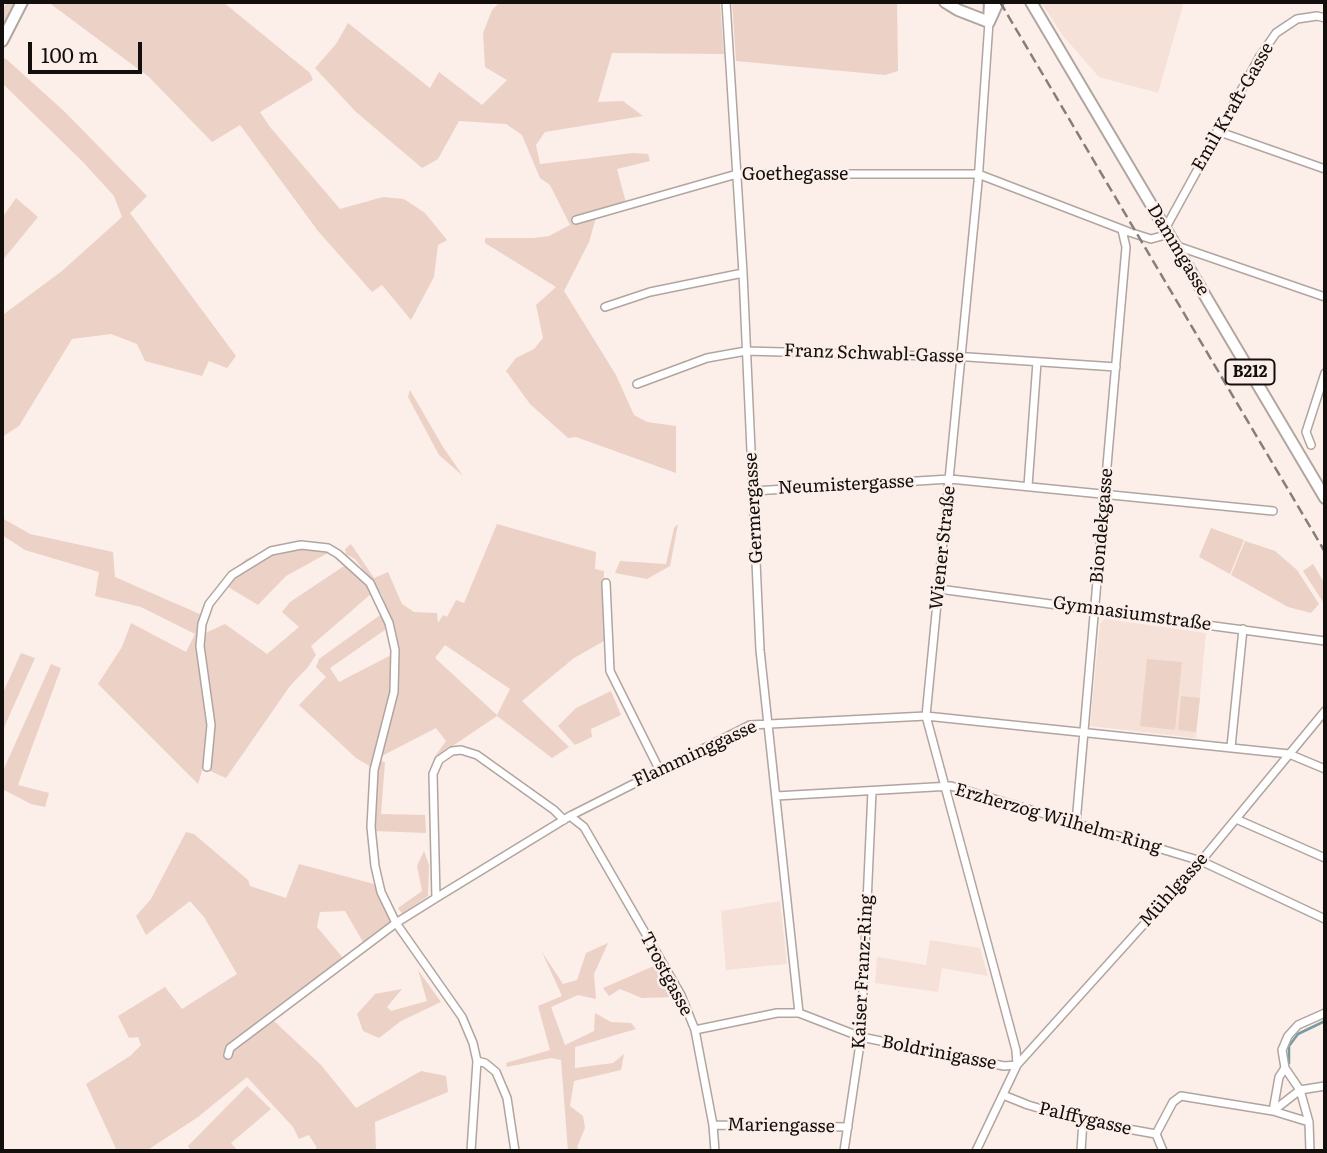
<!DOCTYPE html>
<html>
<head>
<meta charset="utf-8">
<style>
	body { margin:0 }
	#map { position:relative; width:1327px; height:1153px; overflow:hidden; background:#fceee9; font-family:Literata,serif }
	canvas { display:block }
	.frame { position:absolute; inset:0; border:4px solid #130f0d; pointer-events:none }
	.scale { position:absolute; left:28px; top:42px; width:114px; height:32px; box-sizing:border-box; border:4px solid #130f0d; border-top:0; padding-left:9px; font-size:21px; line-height:24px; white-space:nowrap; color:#130f0d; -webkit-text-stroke:5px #fceee9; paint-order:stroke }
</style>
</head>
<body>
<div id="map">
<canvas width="1327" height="1153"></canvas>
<div class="frame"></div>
<div class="scale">100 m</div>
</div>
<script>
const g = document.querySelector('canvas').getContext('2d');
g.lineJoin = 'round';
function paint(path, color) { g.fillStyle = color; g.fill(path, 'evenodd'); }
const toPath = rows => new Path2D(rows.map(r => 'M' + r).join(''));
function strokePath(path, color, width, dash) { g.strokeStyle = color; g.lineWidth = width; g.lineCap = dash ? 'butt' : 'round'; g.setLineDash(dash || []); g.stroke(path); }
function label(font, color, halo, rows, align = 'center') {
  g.font = font + ' Literata,serif'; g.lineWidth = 5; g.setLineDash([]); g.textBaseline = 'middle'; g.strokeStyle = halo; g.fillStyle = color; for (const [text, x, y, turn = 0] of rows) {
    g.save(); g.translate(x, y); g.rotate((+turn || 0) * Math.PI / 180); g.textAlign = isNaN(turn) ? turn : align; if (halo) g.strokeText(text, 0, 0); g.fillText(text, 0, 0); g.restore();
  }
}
const built = toPath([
	[1041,2,1184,2,1158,93,1099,77,1063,36],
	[1105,619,1206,633,1196,738,1090,726,1100,623],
	[780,901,787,964,726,970,721,911],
	[930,940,980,948,988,976,942,968,938,992,875,983,877,957,926,965]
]);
const green = toPath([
	[7,2,17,2,2,31,2,5,4,7],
	[48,2,223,2,310,73,313,80,260,112,270,127,340,209,383,197,404,199,425,213,447,240,438,245,434,277,411,320,382,285,372,292,318,231,240,125,212,142,149,77],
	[500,2,720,2,724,54,612,53,598,102,623,101,643,116,545,132,536,145,540,164,633,153,648,154,650,161,617,169,626,203,598,211,589,242,564,291,616,375,634,415,647,422,676,426,676,473,576,437,568,438,530,404,506,371,516,358,534,349,543,338,536,305,556,287,485,243,485,238,533,238,549,236,570,225,550,185,540,178,522,135,506,124,459,121,438,159,422,168,356,112,315,68,336,44,348,23,430,88,439,72,482,105,507,80,485,67,483,33,492,10],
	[732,2,897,2,898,71,885,75,736,61],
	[5,58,65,112,147,196,130,213,236,356,227,368,209,361,202,376,145,361,137,344,111,334,72,339,19,426,2,437,2,311,4,314,62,271,122,217,114,196,83,162,2,83,2,63],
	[16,198,38,217,2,261,2,218],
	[410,390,443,447,463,476,439,455,408,397],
	[2,518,30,534,113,552,115,577,202,615,199,636,225,624,267,654,299,627,282,612,290,602,347,564,372,593,311,646,316,655,308,667,290,686,226,778,203,768,198,784,98,684,122,647,131,623,186,652,195,634,141,607,95,596,99,572,25,550,2,535],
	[497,524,596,552,595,569,604,571,604,641,574,658,522,701,569,747,552,758,497,716,433,759,446,741,436,728,380,757,371,767,356,758,299,705,326,677,316,667,319,659,387,610,382,595,355,559,346,554,345,549,351,544,374,578,388,572,402,604,414,612,437,613,438,623,443,615,447,617,456,600,464,603],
	[392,625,399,651,339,682,330,668],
	[445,645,510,689,497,715,435,658],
	[678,524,670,566,647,579,615,573,620,561,666,564,674,528],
	[1211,528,1244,540,1230,574,1199,557],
	[1245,541,1275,551,1297,570,1319,604,1311,613,1288,607,1231,575],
	[286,543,315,543,337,548,286,576,258,605,220,582,246,559],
	[1313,564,1325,584,1325,605,1303,571],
	[21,653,35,658,2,732,2,695],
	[1147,659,1182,662,1175,730,1140,726],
	[51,664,61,668,18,785,49,793,45,807,31,804,2,789,2,773],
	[611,691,621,715,591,729,592,737,575,745,558,726,576,708],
	[1181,696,1200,698,1196,732,1178,730],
	[379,761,385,762,381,814,425,815,426,833,374,831,376,763],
	[186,832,194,834,248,880,250,886,286,898,299,864,374,884,393,920,363,942,345,911,320,912,317,927,343,958,245,1033,248,1039,274,1021,321,1065,356,1108,421,1071,446,1076,448,1092,375,1122,376,1151,310,1151,317,1148,309,1135,299,1139,293,1127,247,1077,198,1117,146,1151,117,1151,86,1084,130,1056,141,1045,138,1037,129,1038,118,1016,165,987,182,1009,237,974,204,917,190,901,146,935,136,916,151,899],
	[424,851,429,865,428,896,402,914,398,908,422,891,417,866],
	[608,943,594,974,596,999,578,995,551,1007,565,1045,594,1031,595,1013,611,1022,631,1023,636,1029,575,1047,575,1068,613,1063,624,1054,621,1070,574,1081,570,1106,583,1116,585,1128,577,1147,580,1151,568,1151,561,1060,551,1058,507,1067,506,1063,550,1050,538,1006,562,996,542,952,563,984,577,980,586,953],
	[656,965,674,997,642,998,620,989,609,996,603,988],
	[418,970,441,1002,401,1021,379,1038,363,1031,357,1014,375,994,402,989,387,1007,391,1011,427,1001],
	[247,1086,271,1109,231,1143,238,1151,191,1151,188,1146]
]);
const stream = toPath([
	[1289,1063,1289,1046,1298,1034,1325,1021]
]);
const street = toPath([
	[726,2,743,273,760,650,799,1013],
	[989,22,978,182,926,716,1016,1050,1017,1065],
	[1217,131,1325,169],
	[576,220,737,174,978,174,1129,232,1151,239,1169,234],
	[1165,229,1260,56,1276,33,1297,19,1317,16,1325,18],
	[1177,246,1325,297],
	[605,307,650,292,743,273],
	[637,384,707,358,746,351,968,357,1116,367],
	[1311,445,1306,432,1325,373],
	[1028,486,1037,362],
	[753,491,950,479,1273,511],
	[606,583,610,671,659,769],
	[939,589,1325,641],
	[1231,747,1243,629],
	[207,767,211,725,200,646,202,624,209,604,232,575,271,551,301,545,328,548,338,554,370,583,389,623,395,650,394,692,374,770,371,827,375,866,381,892,396,923,462,1017,473,1043,477,1061,471,1151],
	[776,796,951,786,1201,861,1325,919],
	[570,816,584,827,681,995,695,1030,713,1125,715,1151],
	[1236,819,1325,858],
	[1076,823,1126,247,1122,230],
	[436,898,433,774,439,760,452,751,461,750,477,755,554,810,564,820],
	[695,1030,777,1013,799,1013,861,1037,1004,1066,1017,1065],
	[228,1055,230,1048,396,923,436,898,570,816,750,725,926,716,1289,754,1325,769],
	[477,1061,485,1063,496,1072,507,1098,515,1151],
	[1285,1068,1279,1077,1273,1111,1309,1122],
	[1003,1095,1028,1105,1083,1121,1156,1134,1173,1102,1181,1096,1273,1111,1300,1090,1325,1086],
	[713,1125,848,1127],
	[1156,1134,1163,1151],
	[844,1151,861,1037,872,791],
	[976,1151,1017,1065,1201,861,1325,711],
	[1081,1151,1083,1121],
	[1310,1151,1309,1122,1300,1090,1285,1068,1282,1050,1288,1036,1298,1025,1325,1013]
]);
const secondary = toPath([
	[945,2,958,10,989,22],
	[989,22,998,2],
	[989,22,990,2],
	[2,41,22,2]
]);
const primary = toPath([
	[1031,2,1325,498]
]);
const rail = toPath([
	[1000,2,1325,552]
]);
const shields = [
	[1250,372,49]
];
const shieldNames = [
	["B212",1250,372]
];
const streetNames = [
	["Emil Kraft-Gasse",1233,107,-60],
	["Goethegasse",795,175],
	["Dammgasse",1178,250,59],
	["Franz Schwabl-Gasse",874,354,2],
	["Neumistergasse",846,485,-3],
	["Germergasse",754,508,-93],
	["Biondekgasse",1102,526,-85],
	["Wiener Straße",943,548,-84],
	["Gymnasiumstraße",1132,614,8],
	["Flamminggasse",695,754,-25],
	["Erzherzog Wilhelm-Ring",1058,819,16],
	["Mühlgasse",1174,890,-48],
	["Kaiser Franz-Ring",863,972,-87],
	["Trostgasse",666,974,62],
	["Boldrinigasse",939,1053,11],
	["Palffygasse",1085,1119,13],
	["Mariengasse",781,1126,1]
];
paint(built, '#f6e1d9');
paint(green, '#ecd1c6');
strokePath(stream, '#769ca2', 2.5);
strokePath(street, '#b1a5a0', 10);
strokePath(secondary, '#b1a5a0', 14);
strokePath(primary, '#b1a5a0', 14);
strokePath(street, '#fff', 7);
strokePath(secondary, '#fff', 10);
strokePath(primary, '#fff', 10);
strokePath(rail, '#877e7b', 2.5, [10, 5]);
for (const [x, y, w] of shields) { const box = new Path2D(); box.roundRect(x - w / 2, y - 12.5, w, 25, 5); g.fillStyle = '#fceee9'; g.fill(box); strokePath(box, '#130f0d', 2); }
label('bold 16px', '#130f0d', null, shieldNames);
label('18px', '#130f0d', '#fceee9', streetNames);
</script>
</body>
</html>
